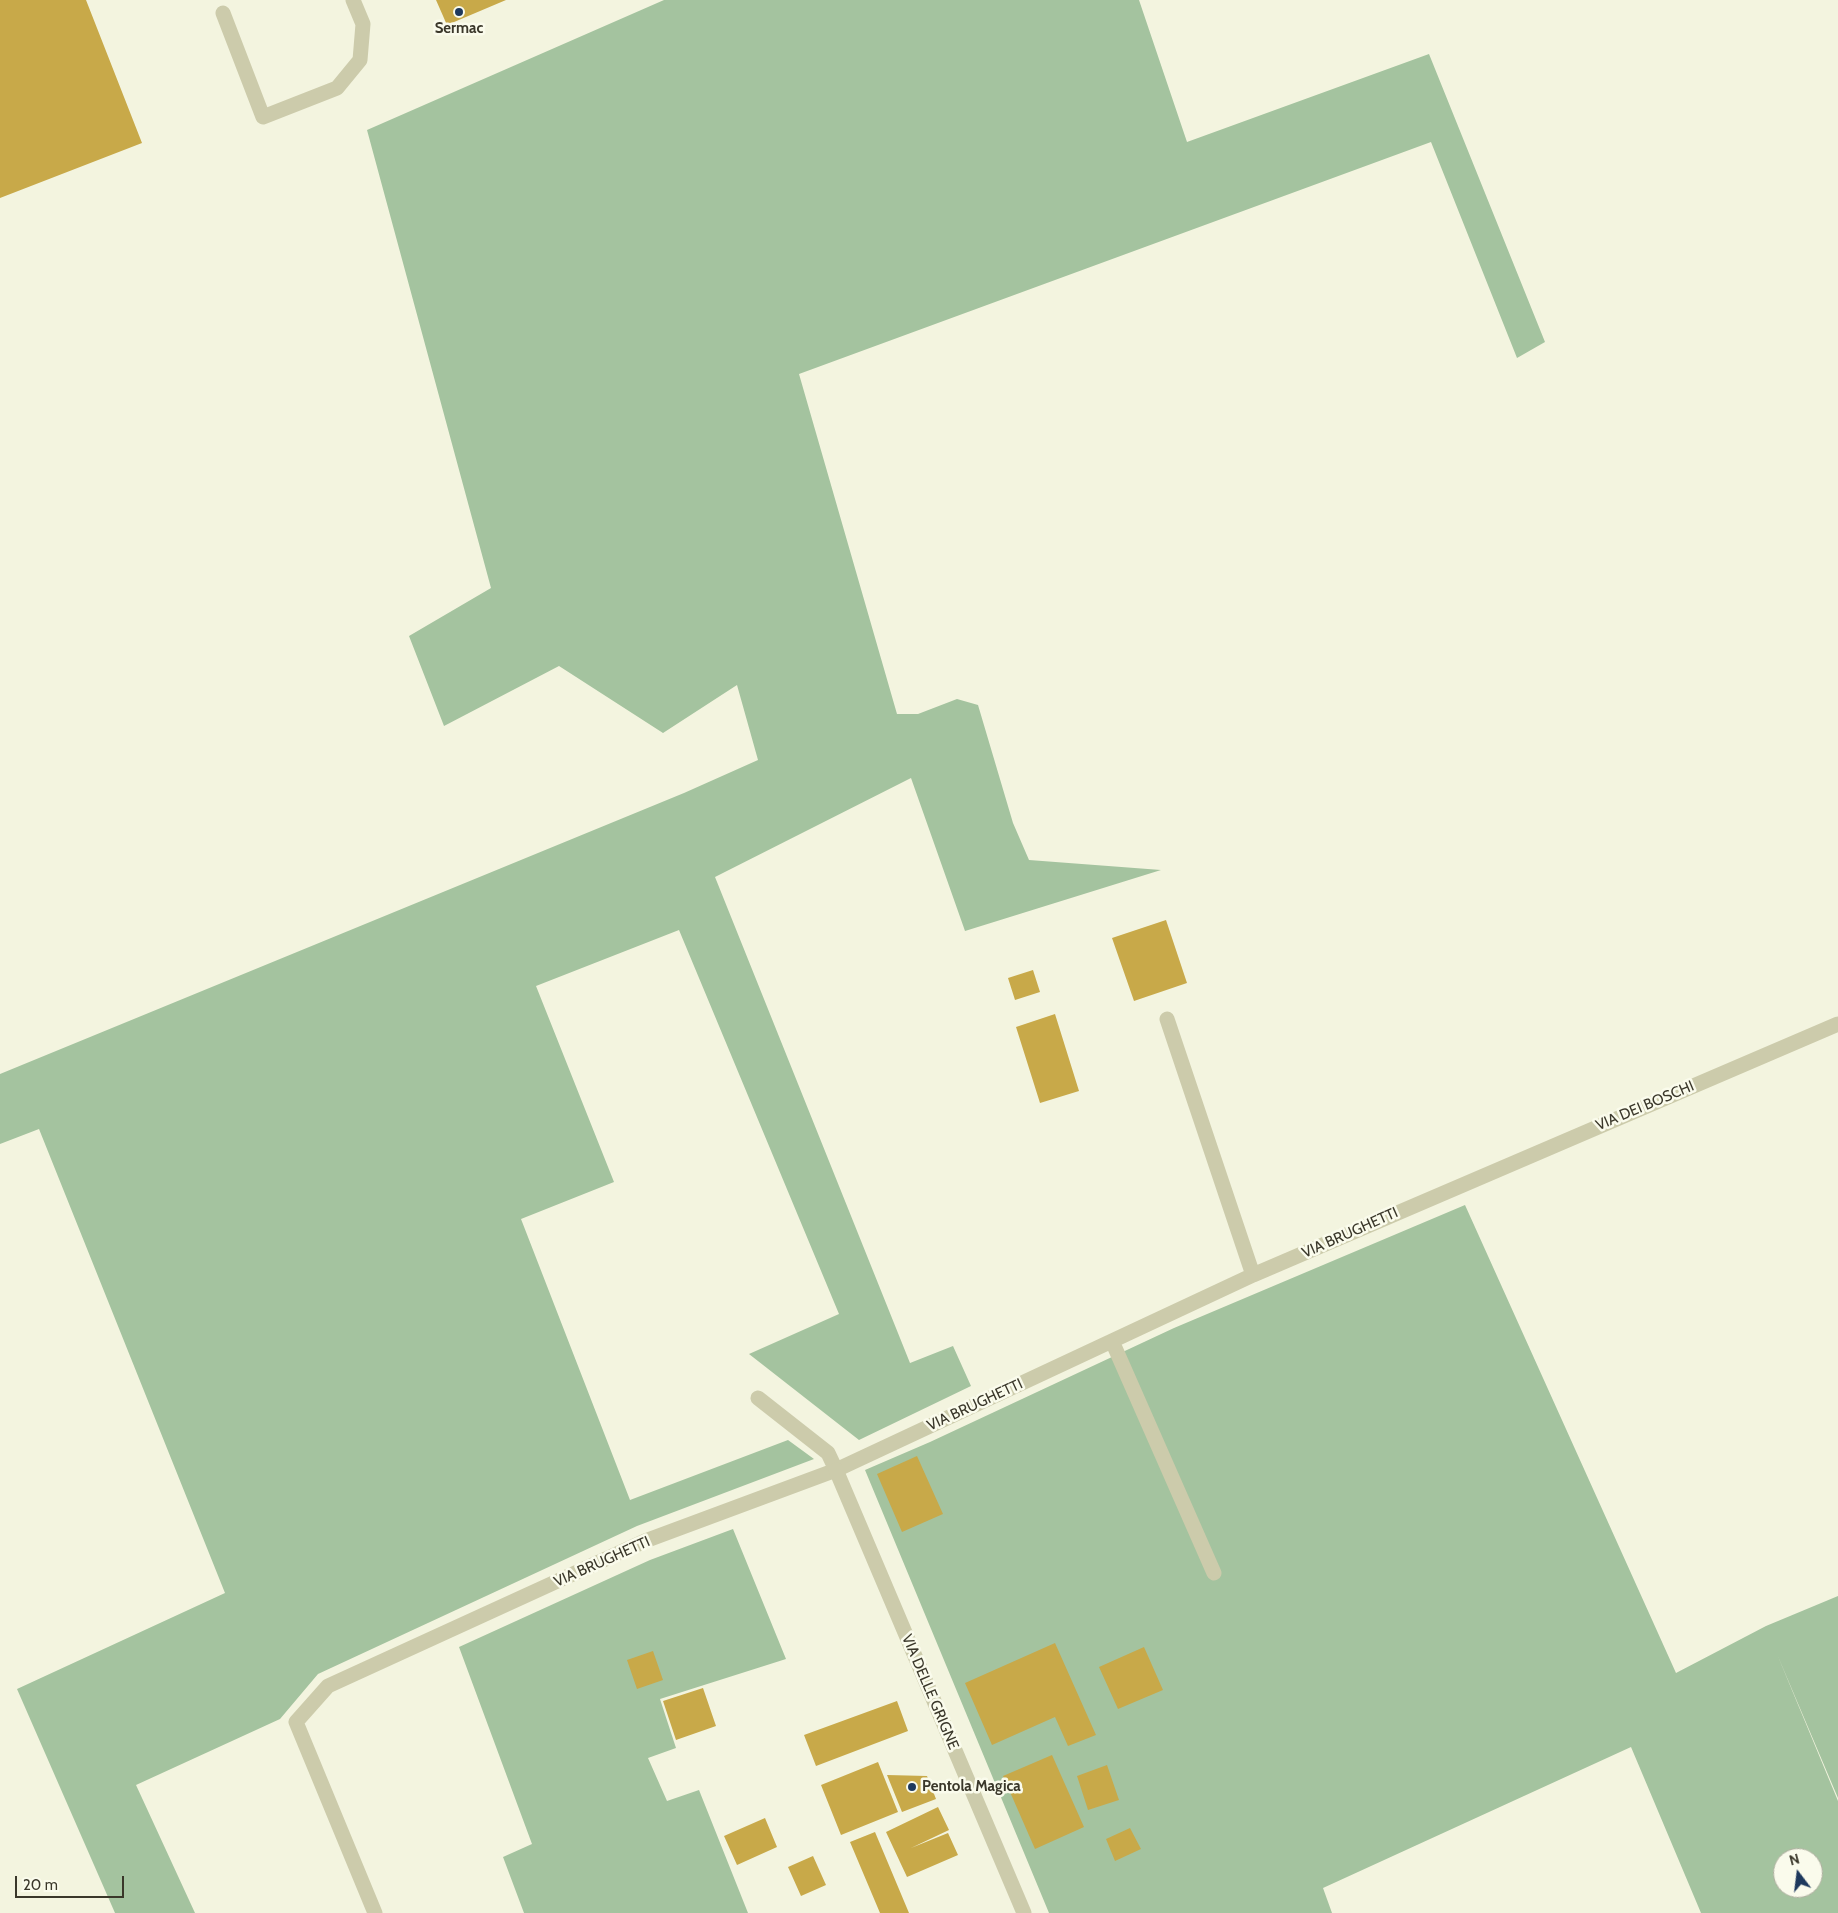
<!DOCTYPE html>
<html>
<head>
<meta charset="utf-8">
<style>
	body { margin:0 }
	#map { position:relative; width:1838px; height:1913px; overflow:hidden; background:#f3f4df; font-family:Cabin,sans-serif }
	canvas { display:block }
	.north { position:absolute; left:1773px; top:1848px; width:50px; height:50px; box-sizing:border-box; background:#fafbec; border:1px solid #adad9e; border-radius:50%; rotate:345deg; font-size:14px; font-weight:700; line-height:20px; text-align:center; color:#3a372a }
	.north::after { content:''; display:block; margin:auto; width:18px; height:22px; background:#1e395d; clip-path:polygon(50% 0,100% 100%,50% 72%,0 100%) }
	.scale { position:absolute; left:15px; top:1876px; width:109px; height:22px; box-sizing:border-box; border:2px solid #3a372a; border-top:0; padding-left:6px; font-size:15px; line-height:18px; white-space:nowrap; color:#3a372a; -webkit-text-stroke:4px #fafbec; paint-order:stroke }
</style>
</head>
<body>
<div id="map">
<canvas width="1838" height="1913"></canvas>
<div class="north">N</div>
<div class="scale">20 m</div>
</div>
<script>
const g = document.querySelector('canvas').getContext('2d');
g.lineJoin = 'round';
function paint(path, color) { g.fillStyle = color; g.fill(path, 'evenodd'); }
const toPath = rows => new Path2D(rows.map(r => 'M' + r).join(''));
function strokePath(path, color, width, dash) { g.strokeStyle = color; g.lineWidth = width; g.lineCap = dash ? 'butt' : 'round'; g.setLineDash(dash || []); g.stroke(path); }
function label(font, color, halo, rows, align = 'center') {
  g.font = font + ' Cabin,sans-serif'; g.lineWidth = 5; g.setLineDash([]); g.textBaseline = 'middle'; g.strokeStyle = halo; g.fillStyle = color; for (const [text, x, y, turn = 0] of rows) {
    g.save(); g.translate(x, y); g.rotate((+turn || 0) * Math.PI / 180); g.textAlign = isNaN(turn) ? turn : align; if (halo) g.strokeText(text, 0, 0); g.fillText(text, 0, 0); g.restore();
  }
}
const green = toPath([
	[664,0,1139,0,1187,142,1429,54,1545,342,1517,358,1431,142,799,374,897,714,918,714,957,699,978,705,1013,823,1029,860,1161,870,965,931,911,778,715,877,910,1363,953,1346,971,1386,859,1440,749,1354,839,1314,679,930,536,986,614,1182,521,1219,630,1500,788,1440,814,1459,637,1526,318,1674,280,1719,136,1785,195,1913,115,1913,17,1689,225,1593,39,1129,0,1144,0,1074,684,793,758,760,737,685,663,733,559,666,444,726,409,636,491,588,367,130],
	[1465,1205,1676,1673,1766,1626,1838,1596,1838,1798,1777,1654,1838,1801,1838,1913,1701,1913,1631,1747,1323,1888,1332,1913,1049,1913,865,1470,930,1442,1174,1328],
	[1783,1858,1813,1858,1813,1888,1783,1888],
	[733,1529,786,1659,660,1699,676,1748,648,1758,667,1801,699,1790,748,1913,524,1913,503,1857,532,1844,459,1647,650,1560]
]);
const building = toPath([
	[0,0,86,0,142,143,0,198],
	[436,0,506,0,447,25],
	[1166,920,1187,983,1134,1001,1112,938],
	[1033,970,1040,992,1015,1000,1008,978],
	[1055,1014,1079,1091,1040,1103,1016,1027],
	[917,1456,943,1514,902,1532,877,1474],
	[1055,1643,1096,1735,1068,1746,1055,1717,992,1745,965,1683],
	[1144,1647,1163,1690,1118,1709,1099,1667],
	[653,1651,663,1680,637,1689,627,1660],
	[703,1688,716,1726,676,1740,663,1701],
	[897,1701,908,1731,816,1766,804,1735],
	[1052,1755,1084,1827,1035,1849,1003,1776],
	[878,1762,898,1812,841,1835,821,1785],
	[1107,1765,1119,1800,1088,1810,1077,1776],
	[887,1775,927,1776,936,1799,902,1812],
	[938,1807,949,1830,911,1848,948,1833,958,1855,907,1877,886,1832],
	[765,1818,777,1847,737,1865,724,1836],
	[1130,1828,1141,1849,1115,1861,1106,1839],
	[875,1832,909,1913,880,1913,850,1842],
	[813,1856,826,1885,801,1896,788,1867]
]);
const lane = toPath([
	[223,13,263,117,337,88,360,60,363,24,353,0],
	[1167,1019,1253,1275],
	[1112,1341,1214,1573],
	[758,1398,828,1453,836,1470],
	[375,1913,296,1722,328,1686,645,1541,836,1470,1253,1275,1838,1024]
]);
const street = toPath([
	[836,1470,1024,1913]
]);
const markers = [
	[459,12,5,"#1e395d"],
	[912,1787,5,"#1e395d"]
];
const poiNames = [
	["Sermac",459,29],
	["Pentola Magica",922,1787,"left"]
];
const streetNames = [
	["VIA DEI BOSCHI",1645,1106,-23],
	["VIA BRUGHETTI",1350,1233,-24],
	["VIA BRUGHETTI",975,1405,-25],
	["VIA BRUGHETTI",602,1562,-24],
	["VIA DELLE GRIGNE",930,1692,67]
];
paint(green, '#a4c39f');
paint(building, '#c8a949');
strokePath(lane, '#cccbab', 15);
strokePath(street, '#cccbab', 15);
for (const [x, y, r, color] of markers) { const dot = new Path2D(); dot.arc(x, y, r, 0, 2 * Math.PI); g.fillStyle = color; g.fill(dot); strokePath(dot, '#fafbec', 2); }
label('bold 15px', '#3a372a', '#fafbec', poiNames);
label('15px', '#3a372a', '#fafbec', streetNames);
</script>
</body>
</html>
